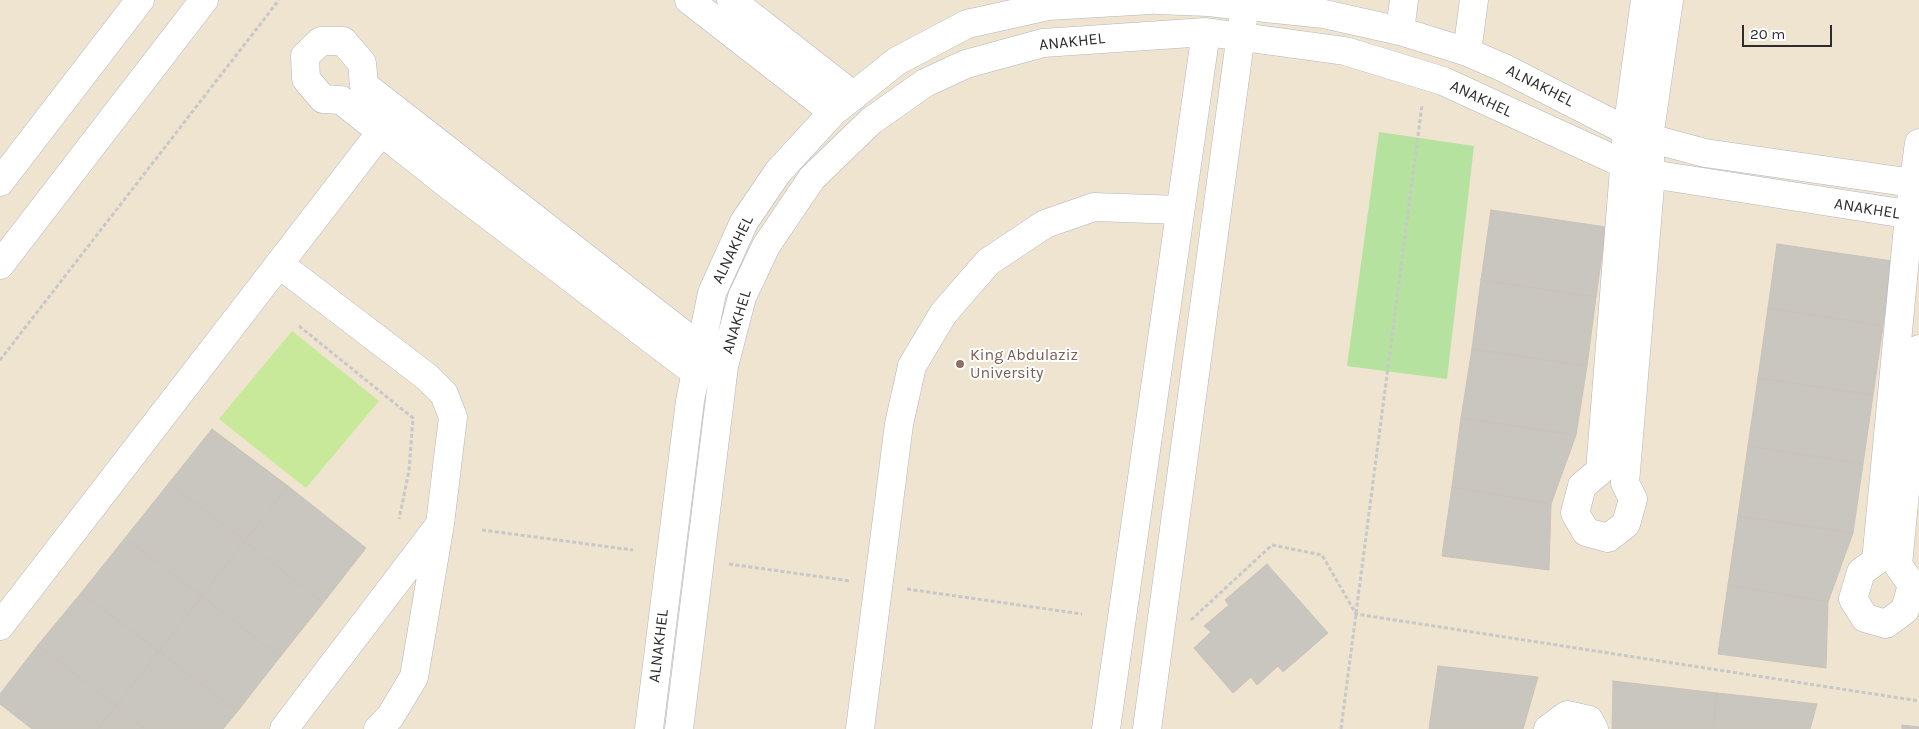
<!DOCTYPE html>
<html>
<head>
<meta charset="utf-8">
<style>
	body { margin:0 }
	#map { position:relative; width:1919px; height:729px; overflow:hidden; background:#eee8e0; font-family:Karla,sans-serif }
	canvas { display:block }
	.scale { position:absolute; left:1742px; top:25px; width:90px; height:22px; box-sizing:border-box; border:2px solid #2d2d2d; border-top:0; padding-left:6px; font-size:15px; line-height:18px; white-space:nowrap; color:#2d2d2d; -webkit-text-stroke:4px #fff; paint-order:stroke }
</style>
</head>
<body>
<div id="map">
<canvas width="1919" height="729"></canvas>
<div class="scale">20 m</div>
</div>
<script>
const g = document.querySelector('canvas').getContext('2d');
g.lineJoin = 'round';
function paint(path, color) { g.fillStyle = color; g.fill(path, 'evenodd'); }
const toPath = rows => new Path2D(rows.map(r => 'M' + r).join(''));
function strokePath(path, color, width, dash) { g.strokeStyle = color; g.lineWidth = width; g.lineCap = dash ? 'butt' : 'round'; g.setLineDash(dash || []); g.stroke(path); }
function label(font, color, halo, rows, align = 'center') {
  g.font = font + ' Karla,sans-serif'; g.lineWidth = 4; g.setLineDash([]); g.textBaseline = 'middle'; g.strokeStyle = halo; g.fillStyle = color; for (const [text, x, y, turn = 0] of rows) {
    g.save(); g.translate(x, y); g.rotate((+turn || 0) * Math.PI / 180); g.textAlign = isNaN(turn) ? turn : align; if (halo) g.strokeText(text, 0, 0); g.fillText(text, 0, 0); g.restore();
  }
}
const education = toPath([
	[0,0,1919,0,1919,729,0,729]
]);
const green = toPath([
	[1379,132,1474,146,1447,379,1347,366]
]);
const pitch = toPath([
	[292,331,379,401,306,488,219,419]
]);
const building = toPath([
	[1491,210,1606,227,1596,297,1481,280,1491,210],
	[1777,244,1892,261,1883,326,1768,308,1777,244],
	[1481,280,1596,297,1587,366,1472,349,1481,280],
	[1768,308,1883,326,1873,395,1758,378,1768,308],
	[1472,349,1587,366,1576,435,1461,418,1472,349],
	[1758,378,1873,395,1863,464,1748,446,1758,378],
	[1461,418,1576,435,1551,504,1452,487,1461,418],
	[212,429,288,486,245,541,169,483,212,429],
	[1748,446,1863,464,1853,533,1738,516,1748,446],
	[169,483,245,541,202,596,125,538,169,483],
	[288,486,366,548,323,603,245,541,288,486],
	[1452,487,1551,504,1549,570,1442,556,1452,487],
	[1738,516,1853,533,1828,602,1728,585,1738,516],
	[125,538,202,596,159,651,81,593,125,538],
	[245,541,323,603,280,657,202,596,245,541],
	[1267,564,1328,633,1283,672,1278,666,1257,685,1251,677,1233,693,1194,648,1211,632,1204,626,1229,605,1225,600,1267,564],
	[1728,585,1828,602,1826,668,1718,654,1728,585],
	[81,593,159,651,116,706,38,645,81,593],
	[202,596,280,657,237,712,159,651,202,596],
	[38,645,116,706,98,729,32,729,0,704,0,694,38,645],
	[159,651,237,712,223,729,145,729,116,706,159,651],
	[1438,666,1538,677,1523,729,1429,729,1438,666],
	[1613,681,1717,693,1713,729,1612,729,1613,681],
	[1717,693,1817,704,1810,729,1713,729,1717,693],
	[116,706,145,729,98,729,116,706],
	[1902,725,1919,727,1919,729,1902,729,1902,725]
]);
const path = toPath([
	[299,326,413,418,409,471,399,519],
	[0,360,279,0],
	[482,530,633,550],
	[729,564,851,581],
	[907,589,1082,614],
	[1191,620,1272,545,1322,555,1356,614,1919,701],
	[1341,729,1422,105]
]);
const minor = toPath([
	[689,0,833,112],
	[731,0,854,96],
	[1158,0,1208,2,1324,14,1400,31,1467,52,1504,68,1627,131,1649,138,1705,153,1919,184],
	[1645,0,1627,131,1600,471,1582,486,1575,513,1586,532,1608,538,1626,524,1633,499,1625,483,1651,174,1649,138,1669,0],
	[1400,31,1404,0],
	[1467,52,1474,0],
	[1919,143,1909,216,1876,561,1861,572,1853,599,1865,618,1886,624,1905,610,1912,585,1898,565,1919,349],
	[0,182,140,0],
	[279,264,427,377,444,394,453,417,440,524,414,677,390,717,378,729],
	[0,265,204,0],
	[696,373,446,183,341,100,323,99,306,79,305,56,321,41,343,41,362,63,364,85,701,348],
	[0,626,381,132],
	[284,729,438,527],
	[649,729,690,401,712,293,744,222,778,172,833,112,897,61,967,24,1048,6,1151,0],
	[679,729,724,366,742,297,766,246,812,178,871,121,925,83,966,64,1043,43,1206,32,1345,51,1443,81,1624,164,1651,174,1919,216],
	[860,729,899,424,912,366,943,314,988,262,1045,224,1094,207,1180,210],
	[1106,729,1206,32],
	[1147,729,1243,19],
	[1548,729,1567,715,1589,720,1594,729]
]);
const markers = [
	[960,364,5,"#8d6e63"]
];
const streetNames = [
	["ANAKHEL",1072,42,-6],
	["ALNAKHEL",1540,86,27],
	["ANAKHEL",1481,99,25],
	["ANAKHEL",1867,209,9],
	["ALNAKHEL",733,250,-64],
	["ANAKHEL",737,322,-73],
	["ALNAKHEL",659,646,-83]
];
const educationNames = [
	["King Abdulaziz",970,355],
	["University",970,373]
];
paint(education, '#eee4d0');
paint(green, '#b5e29e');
paint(pitch, '#c8e99a');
paint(building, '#c9c5bf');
strokePath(building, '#c9c4b9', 1);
strokePath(minor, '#b3b6bf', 29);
strokePath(path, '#c8c8c8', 3, [4, 2.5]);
strokePath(minor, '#fff', 28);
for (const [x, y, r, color] of markers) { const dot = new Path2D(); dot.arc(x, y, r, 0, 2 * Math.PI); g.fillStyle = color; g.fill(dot); strokePath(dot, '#fff', 2); }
label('16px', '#2d2d2d', '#fff', streetNames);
label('16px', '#785e54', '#fff', educationNames, 'left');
</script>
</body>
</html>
